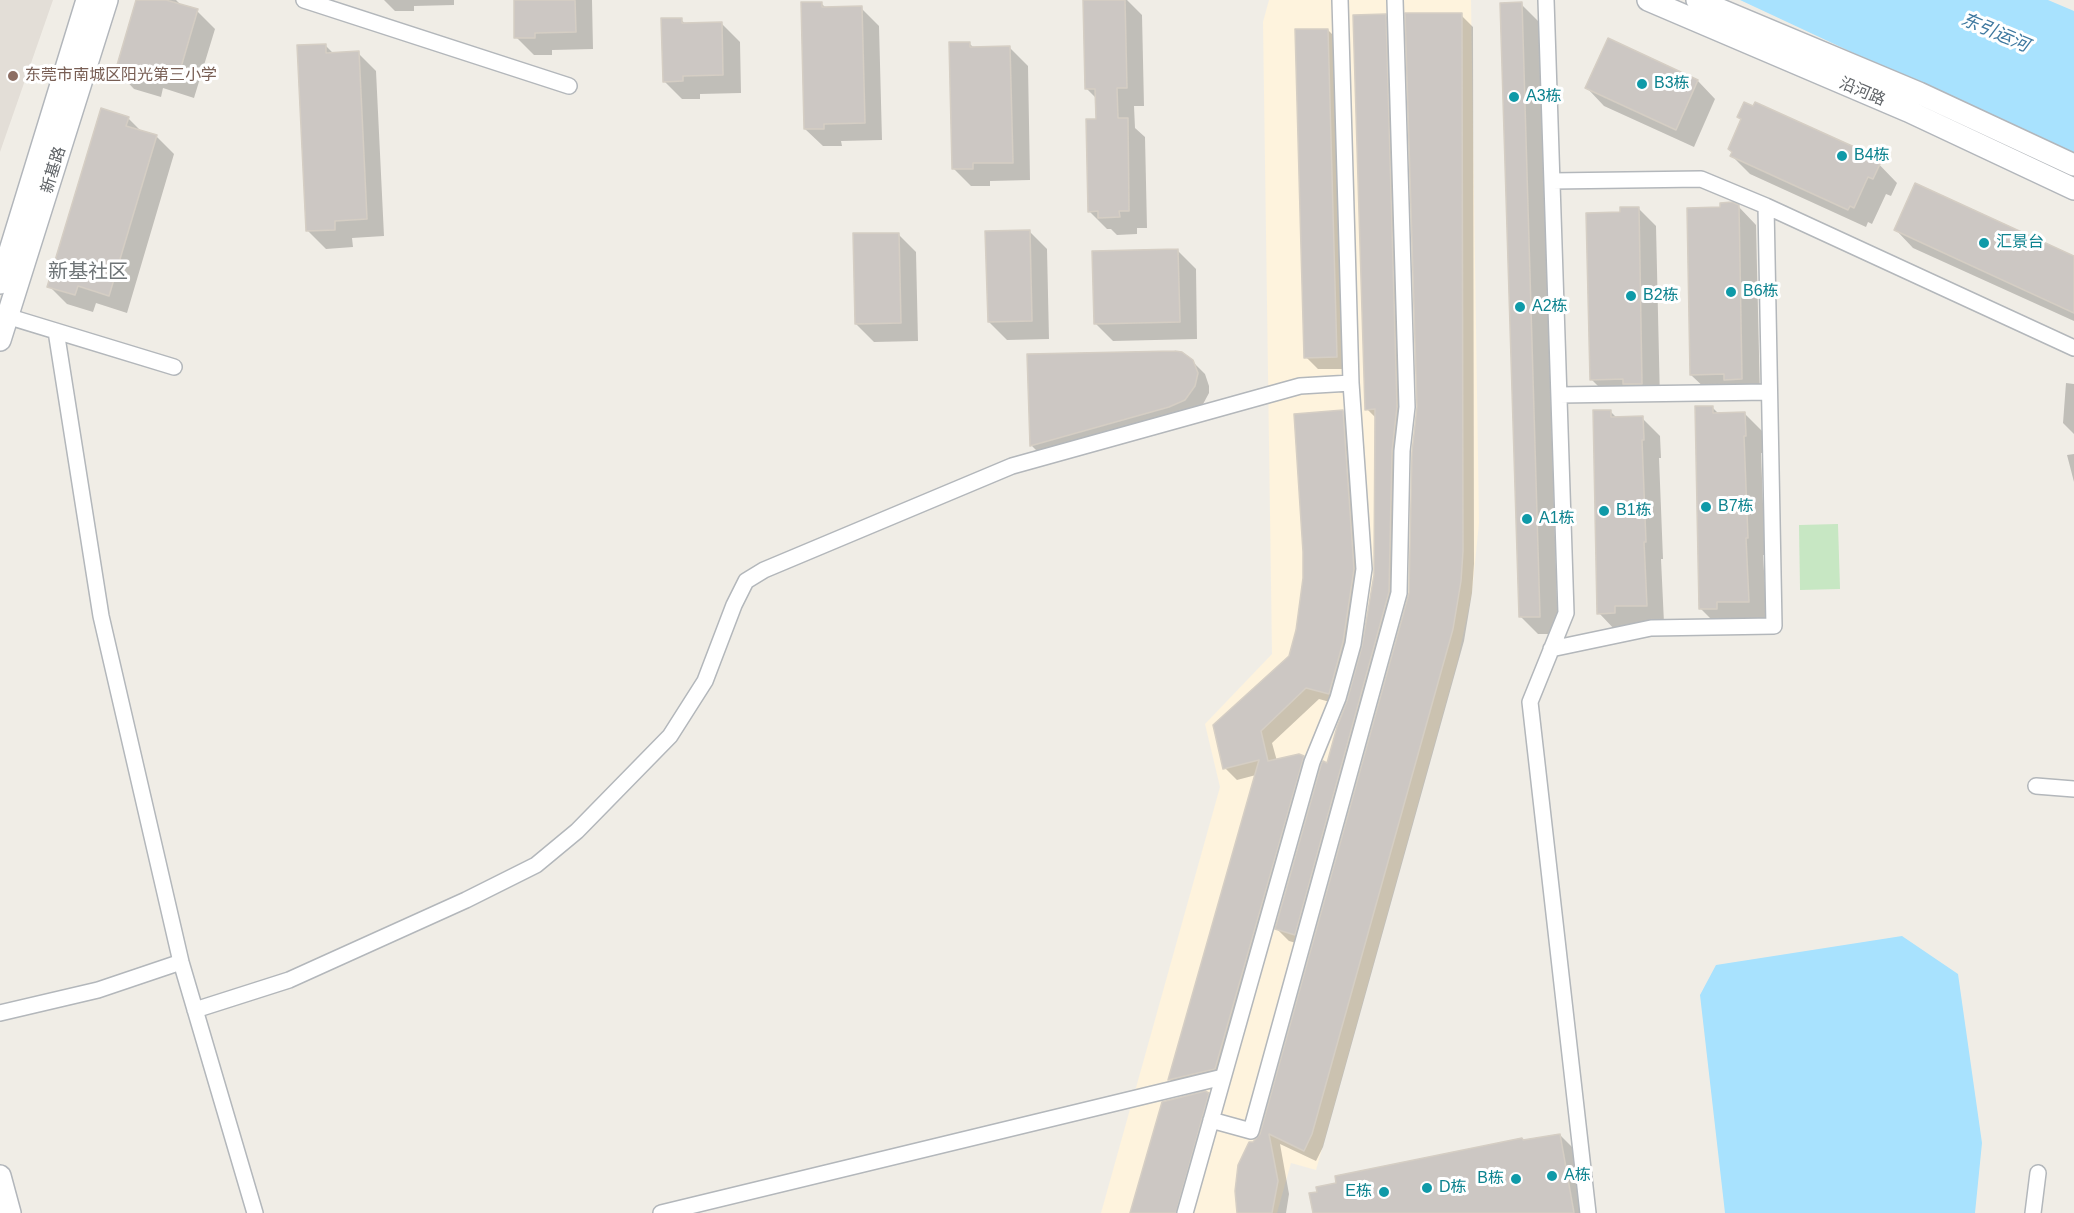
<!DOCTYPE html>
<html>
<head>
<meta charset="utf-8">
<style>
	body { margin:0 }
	canvas { display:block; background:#f0ede6 }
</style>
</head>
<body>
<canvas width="2074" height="1213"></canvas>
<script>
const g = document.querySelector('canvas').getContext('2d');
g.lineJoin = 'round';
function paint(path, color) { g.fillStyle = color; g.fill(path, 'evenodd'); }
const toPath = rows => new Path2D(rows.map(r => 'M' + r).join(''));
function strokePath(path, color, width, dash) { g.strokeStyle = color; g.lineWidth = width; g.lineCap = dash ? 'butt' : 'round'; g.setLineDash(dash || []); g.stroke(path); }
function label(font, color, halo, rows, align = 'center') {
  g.font = font + ' Arial,"Noto Sans SC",sans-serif'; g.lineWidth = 6; g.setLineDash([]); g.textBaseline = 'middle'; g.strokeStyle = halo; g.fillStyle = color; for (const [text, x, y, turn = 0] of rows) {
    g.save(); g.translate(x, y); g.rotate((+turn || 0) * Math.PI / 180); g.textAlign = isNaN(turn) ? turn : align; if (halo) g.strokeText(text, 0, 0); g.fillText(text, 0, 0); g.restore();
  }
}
const commercial = toPath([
	[1269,0,1471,0,1479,523,1472,592,1458,659,1316,1170,1291,1163,1277,1213,1101,1213,1220,787,1205,724,1272,654,1263,22]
]);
const education = toPath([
	[0,0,53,0,0,152]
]);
const green = toPath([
	[1838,524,1840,589,1800,590,1799,525]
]);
const water = toPath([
	[1740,0,2048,0,2074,11,2074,156],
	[1902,936,1958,974,1982,1143,1975,1213,1725,1213,1700,995,1716,965]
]);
const shadow = toPath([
	[138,0,176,0,183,7,197,11,215,29,194,98,163,88,161,97,134,89,117,71],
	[384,0,454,0,454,5,414,6,414,11,395,11],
	[515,0,592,0,593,49,552,50,552,55,534,55,516,37],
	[1085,0,1127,0,1142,15,1144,106,1134,106,1135,128,1145,137,1147,228,1137,228,1137,234,1117,235,1111,229,1107,229,1089,211,1097,120,1097,99,1087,89],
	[821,3,826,8,861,8,879,26,882,140,841,141,842,146,823,146,805,129],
	[1521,4,1539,22,1558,634,1538,634,1521,617],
	[1385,15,1397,27,1409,419,1401,604,1307,946,1289,941,1277,929,1349,701,1364,647,1375,575,1376,418,1367,409],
	[1461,15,1473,27,1474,564,1472,593,1464,641,1323,1147,1316,1161,1280,1144,1289,1194,1286,1213,1239,1213,1253,1143,1262,1134,1410,594],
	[681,20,686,24,722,24,740,42,741,93,700,94,700,99,682,99,664,81],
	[1328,30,1340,42,1348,369,1318,369,1306,357],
	[1608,40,1698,81,1715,99,1694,147,1604,106,1587,88],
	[969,43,974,48,1010,48,1028,66,1030,180,990,181,990,186,971,186,953,168],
	[325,45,334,54,358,53,376,71,384,236,352,238,353,247,326,249,308,231],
	[128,118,142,132,156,136,174,154,127,313,96,303,93,312,67,304,49,286],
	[1732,156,1872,157,1897,183,1891,196,1886,194,1872,224,1868,222,1866,227,1750,174],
	[1738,206,1756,225,1760,397,1709,392,1691,375],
	[1638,208,1656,226,1660,401,1643,401,1638,396,1609,397,1591,379,1622,213],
	[1896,230,2074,258,2074,321,1913,248],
	[1029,231,1047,249,1049,339,1007,340,989,322],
	[898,234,916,252,918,341,874,342,856,324],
	[1178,251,1196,269,1197,339,1113,341,1095,323],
	[1192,361,1205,374,1209,386,1209,393,1202,406,1043,457,1031,445],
	[2066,383,2074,384,2074,434,2063,423],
	[1712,407,1719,414,1745,414,1762,431,1763,453,1761,453,1765,555,1763,555,1767,619,1719,627,1701,609],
	[1343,411,1355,423,1366,581,1341,705,1319,699,1272,743,1277,761,1303,757,1315,769,1227,1080,1181,1091,1170,1080,1256,775,1237,780,1225,768,1291,656],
	[1610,411,1617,418,1642,418,1660,436,1661,458,1659,458,1663,559,1661,559,1664,623,1632,624,1632,631,1616,631,1599,613],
	[2074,454,2074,482,2067,455],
	[1208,1094,1220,1106,1190,1213,1176,1213,1207,1106,1203,1106,1173,1213,1132,1213],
	[1560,1135,1578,1153,1588,1213,1314,1213,1523,1142]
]);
const building = toPath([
	[136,0,166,0,198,9,177,81,146,71,143,80,115,72,136,0],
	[514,0,575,0,576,32,535,33,535,38,514,38,514,0],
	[1083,0,1125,0,1127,88,1117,88,1118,118,1128,118,1129,211,1119,211,1120,217,1098,218,1098,211,1088,212,1086,119,1096,119,1095,89,1085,89,1083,0],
	[801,2,822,2,822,7,862,6,865,123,824,124,824,129,804,129,801,2],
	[1522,2,1540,617,1519,617,1500,3,1522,2],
	[1405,13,1462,13,1463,551,1461,581,1453,629,1312,1134,1304,1151,1269,1134,1278,1181,1272,1213,1237,1213,1235,1191,1238,1165,1249,1142,1253,1142,1260,1134,1409,593,1412,452,1417,407,1405,13],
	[1386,14,1397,407,1392,451,1389,592,1295,935,1275,929,1321,765,1323,761,1327,763,1337,727,1347,701,1362,646,1374,575,1375,409,1365,410,1353,15,1386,14],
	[661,18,682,18,682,23,722,22,723,75,683,76,683,81,663,82,661,18],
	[1295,29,1328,29,1337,357,1304,358,1295,29],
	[1608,38,1698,80,1676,130,1585,88,1608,38],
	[949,42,970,42,970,47,1010,46,1013,163,973,163,973,169,952,169,949,42],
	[326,44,326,53,359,51,367,219,335,221,335,230,306,231,297,45,326,44],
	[1744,102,1753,106,1755,102,1872,155,1871,160,1880,164,1873,179,1868,177,1854,208,1850,206,1848,210,1730,156,1732,152,1728,149,1741,119,1737,117,1744,102],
	[101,108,129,117,126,126,157,135,109,296,78,286,75,295,47,287,101,108],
	[1915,183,2074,256,2074,313,1894,230,1915,183],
	[1732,202,1739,205,1742,379,1724,380,1724,374,1690,375,1687,208,1720,207,1720,203,1732,202],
	[1620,207,1639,207,1642,384,1623,384,1623,379,1590,380,1586,213,1620,212,1620,207],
	[1030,230,1032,321,988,322,985,231,1030,230],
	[853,233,899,233,901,323,855,324,853,233],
	[1178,249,1180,322,1094,324,1092,251,1178,249],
	[1175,351,1182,352,1193,360,1198,373,1195,386,1185,400,1169,407,1030,446,1027,354,1175,351],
	[1695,406,1713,406,1713,413,1745,412,1746,436,1744,436,1748,538,1746,538,1749,602,1717,602,1717,609,1699,609,1695,406],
	[1343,410,1354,569,1343,642,1329,694,1306,688,1261,731,1268,761,1299,754,1304,756,1215,1069,1168,1080,1259,760,1223,769,1213,725,1289,656,1296,630,1303,578,1303,552,1294,414,1343,410],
	[1593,410,1611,410,1611,417,1643,416,1644,440,1642,440,1646,542,1644,542,1647,606,1615,606,1615,613,1597,614,1593,410],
	[1205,1091,1209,1093,1176,1213,1130,1213,1162,1102,1205,1091],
	[1560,1134,1574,1213,1313,1213,1309,1193,1317,1192,1316,1187,1336,1183,1335,1176,1522,1138,1523,1140,1560,1134]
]);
const street = toPath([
	[304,0,569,86],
	[1546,0,1566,613,1530,702,1588,1213],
	[1552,181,1701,179,1766,206,2074,348],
	[0,314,174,367],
	[56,331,101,616,181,962,255,1213],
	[1559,395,1769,392],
	[1551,649,1651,628,1774,626,1766,206],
	[2036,786,2074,789],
	[195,1010,289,980,466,900,536,865,577,831,670,736,705,681,734,605,746,581,764,570,1012,466,1300,386,1351,383],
	[0,1013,98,990,181,962],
	[1211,1120,1251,1131,1399,593,1402,451,1407,407,1395,0],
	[661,1213,1223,1077],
	[1185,1213,1312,762,1338,698,1353,644,1364,569,1351,383,1340,0],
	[2033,1213,2038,1173]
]);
const secondary = toPath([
	[1648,0,1908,111,2074,189],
	[1697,0,1919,93,2074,165],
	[0,283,87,0],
	[0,340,107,0],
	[0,1176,10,1213]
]);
const markers = [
	[13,76,6,"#8d6e63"],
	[1642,84,6,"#0f9aa8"],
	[1514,97,6,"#0f9aa8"],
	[1842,156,6,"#0f9aa8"],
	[1984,243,6,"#0f9aa8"],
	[1731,292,6,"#0f9aa8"],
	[1631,296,6,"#0f9aa8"],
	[1520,307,6,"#0f9aa8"],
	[1706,507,6,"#0f9aa8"],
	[1604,511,6,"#0f9aa8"],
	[1527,519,6,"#0f9aa8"],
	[1552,1176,6,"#0f9aa8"],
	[1516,1179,6,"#0f9aa8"],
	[1427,1188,6,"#0f9aa8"],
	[1384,1192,6,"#0f9aa8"]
];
const educationNames = [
	["东莞市南城区阳光第三小学",25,76]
];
const cultureNames = [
	["B3栋",1654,84],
	["A3栋",1526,97],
	["B4栋",1854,156],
	["汇景台",1996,243],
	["B6栋",1743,292],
	["B2栋",1643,296],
	["A2栋",1532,307],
	["B7栋",1718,507],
	["B1栋",1616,511],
	["A1栋",1539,519],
	["A栋",1564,1176],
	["B栋",1504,1179,"right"],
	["D栋",1439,1188],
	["E栋",1372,1192,"right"]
];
const streetNames = [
	["沿河路",1862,92,23],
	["新基路",54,170,-73]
];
const waterNames = [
	["东引运河",1995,33,23]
];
const quarterNames = [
	["新基社区",88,272]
];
paint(commercial, '#fef3dd');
paint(education, '#e3ded7');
paint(green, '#c7e7c3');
paint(water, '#a8e2fe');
paint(shadow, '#0003');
paint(building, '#ccc7c3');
strokePath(building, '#d5cec4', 1.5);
strokePath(street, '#b3b7bb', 18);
strokePath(secondary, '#b2b6bb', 24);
strokePath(street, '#fff', 15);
strokePath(secondary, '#fff', 21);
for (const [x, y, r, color] of markers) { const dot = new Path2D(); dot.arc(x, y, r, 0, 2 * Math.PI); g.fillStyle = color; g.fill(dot); strokePath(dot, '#fff', 2); }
label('16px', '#785e54', '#fff', educationNames, 'left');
label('16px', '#0d838f', '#fff', cultureNames, 'left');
label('16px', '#5e6266', '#fff', streetNames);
label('italic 18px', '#3e789f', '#fff', waterNames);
label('20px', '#6f7578', '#fff', quarterNames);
</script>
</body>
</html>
